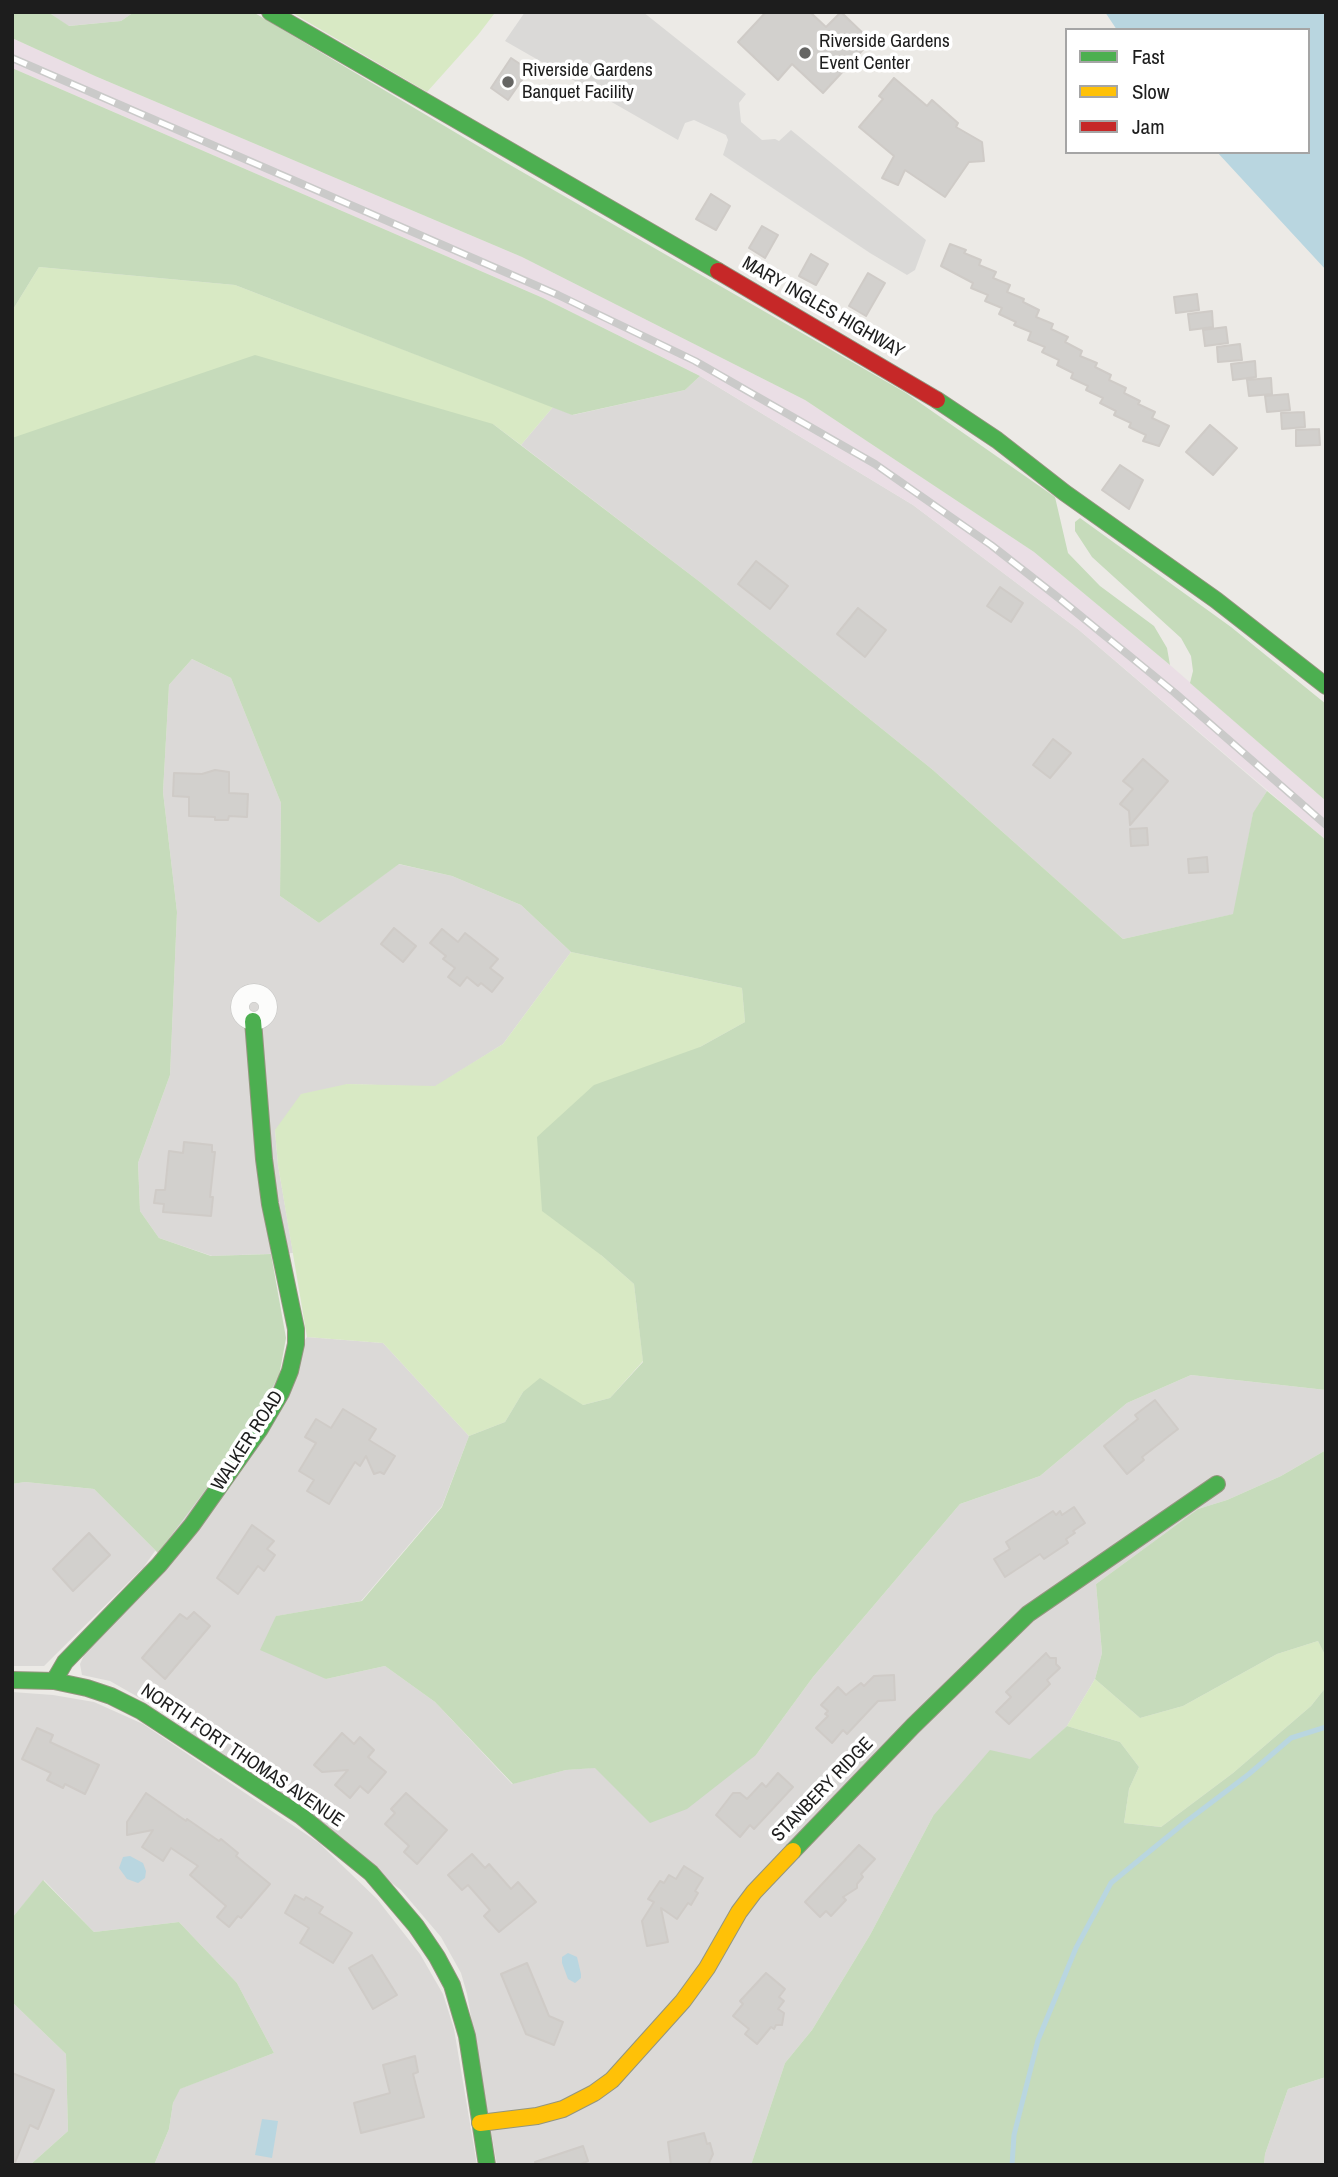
<!DOCTYPE html>
<html>
<head>
<meta charset="utf-8">
<style>
	body { margin:0 }
	#map { position:relative; width:1338px; height:2177px; overflow:hidden; background:#eceae6; font-family:"Archivo Narrow",sans-serif }
	canvas { display:block }
	.frame { position:absolute; inset:0; border:14px solid #1d1d1d; pointer-events:none }
	.legend { position:absolute; left:1065px; top:28px; width:245px; height:126px; box-sizing:border-box; background:#fff; border:2px solid #a5a5a5; margin:0; padding:9px 12px; list-style:none; font-size:21px; color:#1d1d1d }
	.legend li { display:flex; align-items:center; gap:14px; height:35px }
	.legend b { width:35px; border:2px solid #a5a5a5 }
</style>
</head>
<body>
<div id="map">
<canvas width="1338" height="2177"></canvas>
<div class="frame"></div>
<ul class="legend">
<li><b style="height:9px;background:#4caf50"></b>Fast</li>
<li><b style="height:9px;background:#ffc107"></b>Slow</li>
<li><b style="height:9px;background:#c62828"></b>Jam</li>
</ul>
</div>
<script>
const g = document.querySelector('canvas').getContext('2d');
g.lineJoin = 'round';
function paint(path, color) { g.fillStyle = color; g.fill(path, 'evenodd'); }
const toPath = rows => new Path2D(rows.map(r => 'M' + r).join(''));
function strokePath(path, color, width, dash) { g.strokeStyle = color; g.lineWidth = width; g.lineCap = dash ? 'butt' : 'round'; g.setLineDash(dash || []); g.stroke(path); }
function label(font, color, halo, rows, align = 'center') {
  g.font = font + ' "Archivo Narrow",sans-serif'; g.lineWidth = 7; g.setLineDash([]); g.textBaseline = 'middle'; g.strokeStyle = halo; g.fillStyle = color; for (const [text, x, y, turn = 0] of rows) {
    g.save(); g.translate(x, y); g.rotate((+turn || 0) * Math.PI / 180); g.textAlign = isNaN(turn) ? turn : align; if (halo) g.strokeText(text, 0, 0); g.fillText(text, 0, 0); g.restore();
  }
}
const residential = toPath([
	[48,12,134,12,121,21,68,26],
	[700,376,913,505,1079,630,1267,791,1253,814,1234,914,1123,939,933,770,700,582,521,445,553,407,573,415,685,390],
	[192,659,231,678,281,803,280,896,319,923,398,864,452,876,521,905,571,952,503,1044,435,1087,347,1084,275,1130,278,1165,293,1253,212,1256,159,1238,140,1211,138,1163,170,1075,177,912,163,792,169,685],
	[307,1337,383,1343,469,1436,442,1506,361,1601,277,1616,326,1679,385,1666,435,1702,512,1784,566,1770,756,1755,813,1677,960,1504,1040,1476,1127,1403,1191,1375,1326,1390,1326,1450,1281,1476,1227,1500,1198,1509,1096,1584,1102,1653,1095,1679,1067,1726,1030,1760,933,1816,870,1935,812,2030,785,2063,751,2165,497,2165,467,1994,461,1973,441,1937,401,1890,159,1709,110,1681,82,1675,80,1664,89,1644],
	[25,1482,94,1489,158,1553,44,1666,12,1666,12,1484],
	[12,1692,53,1695,94,1702,143,1724,319,1843,377,1899,420,1954,443,1994,454,2029,477,2165,154,2165,169,2129,173,2103,179,2089,274,2053,237,1983,179,1922,94,1932,44,1880,12,1918],
	[12,2002,66,2054,68,2131,30,2165,12,2165],
	[1326,2077,1326,2165,1264,2165,1265,2154,1288,2089]
]);
const industrial = toPath([
	[12,38,95,76,522,257,805,400,1034,552,1170,665,1326,801,1326,840,1079,630,913,505,700,376,543,298,12,68]
]);
const religious = toPath([
	[525,12,643,12,746,94,739,103,741,122,762,140,775,139,779,141,791,130,926,240,915,270,907,275,870,253,723,155,728,140,726,135,694,120,685,123,678,140,505,41]
]);
const grass = toPath([
	[291,12,492,12,494,14,478,35,427,92],
	[39,267,235,285,553,407,521,445,493,424,12,438,12,311],
	[571,952,742,988,745,1022,700,1047,601,1255,634,1284,643,1361,610,1398,583,1405,523,1392,505,1422,469,1436,383,1343,307,1337,278,1165,275,1130,301,1094,347,1084,435,1086,503,1044],
	[1318,1641,1326,1657,1326,1687,1311,1706,1233,1773,1161,1827,1124,1823,1129,1789,1139,1767,1120,1742,1067,1726,1095,1679,1140,1718,1183,1706,1277,1654]
]);
const forest = toPath([
	[12,12,48,12,69,26,121,21,134,12,253,12,505,162,906,393,1055,497,1068,553,1100,586,1154,626,1167,648,1170,665,1034,552,805,400,522,257,95,76,12,38],
	[12,68,543,298,700,376,685,390,572,415,235,285,39,267,12,311],
	[255,355,493,424,700,582,933,770,1123,939,1233,914,1253,813,1267,791,1326,840,1326,1390,1191,1375,1127,1403,1040,1476,960,1504,813,1677,756,1755,687,1809,650,1823,595,1768,566,1770,513,1784,435,1702,385,1666,326,1679,260,1650,276,1616,362,1601,442,1507,469,1436,505,1422,523,1392,540,1378,583,1405,610,1398,643,1362,634,1284,601,1255,542,1211,537,1137,594,1085,700,1047,745,1022,742,988,571,952,521,905,452,876,399,864,319,923,280,896,281,803,231,678,192,659,169,685,163,792,177,912,170,1075,138,1163,140,1211,159,1238,211,1256,271,1254,286,1338,279,1376,233,1453,158,1553,94,1489,25,1482,12,1484,12,438],
	[1080,518,1231,627,1326,704,1326,801,1190,683,1193,671,1191,656,1181,638,1092,557,1075,531,1075,522],
	[1326,1450,1326,1657,1318,1641,1277,1654,1183,1706,1140,1718,1095,1679,1102,1653,1096,1584,1198,1509,1227,1500,1281,1476],
	[1326,1687,1326,2077,1288,2089,1265,2154,1264,2165,751,2165,785,2063,812,2030,870,1935,933,1816,990,1750,1030,1759,1067,1726,1120,1742,1139,1767,1129,1789,1124,1823,1161,1827,1233,1773,1311,1706],
	[43,1880,94,1932,179,1922,237,1983,274,2053,180,2089,173,2103,169,2129,154,2165,30,2165,68,2131,66,2054,12,2002,12,1918]
]);
const water = toPath([
	[1105,12,1326,12,1326,270,1217,152,1308,152,1308,30,1117,30],
	[130,1856,143,1863,146,1871,145,1878,138,1883,127,1879,119,1868,123,1857],
	[568,1953,577,1957,581,1974,581,1978,575,1983,568,1979,562,1963,562,1957],
	[262,2119,278,2121,272,2158,255,2155]
]);
const stream = toPath([
	[1012,2165,1014,2135,1038,2040,1076,1948,1111,1883,1183,1824,1249,1774,1291,1738,1326,1727]
]);
const building = toPath([
	[766,12,810,12,826,27,841,12,871,41,823,93,792,64,778,80,738,42,766,12],
	[511,58,529,70,508,100,491,88,511,58],
	[894,78,927,106,932,100,958,123,956,127,982,142,984,161,969,162,945,197,905,170,898,185,882,178,894,156,859,127,883,99,879,96,894,78],
	[711,194,730,206,716,230,696,219,711,194],
	[762,226,778,235,765,258,749,248,762,226],
	[950,244,966,250,964,253,981,260,979,265,996,272,993,278,1010,285,1007,292,1024,299,1023,302,1039,310,1036,317,1053,324,1051,329,1068,337,1065,342,1082,351,1080,356,1097,363,1095,367,1111,375,1109,380,1126,388,1124,393,1140,401,1138,404,1155,412,1152,418,1169,426,1159,446,1143,441,1146,435,1129,427,1131,423,1114,415,1116,411,1100,403,1103,398,1086,390,1088,386,1071,378,1073,373,1057,365,1059,360,1042,352,1045,347,1028,340,1031,332,1014,325,1016,322,999,314,1002,308,985,301,988,295,971,288,973,283,941,266,950,244],
	[811,254,828,264,816,285,799,276,811,254],
	[868,273,885,283,866,316,849,306,868,273],
	[1197,294,1199,310,1176,313,1174,297,1197,294],
	[1212,311,1213,327,1190,330,1188,314,1212,311],
	[1226,327,1228,343,1205,346,1203,330,1226,327],
	[1240,344,1242,360,1218,362,1217,347,1240,344],
	[1255,361,1256,377,1233,380,1231,364,1255,361],
	[1271,378,1272,394,1249,396,1247,380,1271,378],
	[1288,394,1290,410,1267,412,1265,396,1288,394],
	[1304,412,1305,427,1282,429,1281,413,1304,412],
	[1210,425,1237,448,1213,475,1186,452,1210,425],
	[1319,429,1320,445,1296,446,1296,430,1319,429],
	[1120,465,1143,480,1129,509,1102,490,1120,465],
	[756,561,788,586,770,609,738,584,756,561],
	[1000,587,1023,603,1011,622,987,606,1000,587],
	[858,608,886,630,865,657,837,634,858,608],
	[1053,739,1071,753,1050,778,1033,765,1053,739],
	[1143,759,1168,781,1130,825,1129,811,1120,804,1133,789,1123,781,1143,759],
	[215,770,229,772,229,793,248,794,247,817,229,816,228,820,215,820,215,817,189,816,189,797,173,796,174,773,202,774,215,770],
	[1147,828,1148,845,1131,846,1130,829,1147,828],
	[1207,857,1208,872,1189,873,1188,859,1207,857],
	[394,928,416,946,403,962,381,944,394,928],
	[442,929,458,942,465,933,498,959,490,968,503,978,492,992,481,983,478,986,467,977,460,986,448,977,455,968,443,959,446,956,430,943,442,929],
	[184,1142,212,1145,212,1152,215,1152,210,1197,213,1197,211,1216,163,1212,164,1204,154,1203,156,1190,165,1190,169,1151,183,1153,184,1142],
	[1155,1400,1178,1429,1142,1457,1144,1460,1127,1474,1104,1446,1138,1419,1135,1415,1155,1400],
	[343,1409,376,1429,369,1440,395,1456,384,1474,380,1472,374,1474,366,1456,360,1466,355,1462,329,1504,307,1491,314,1480,299,1471,316,1443,305,1437,316,1419,331,1428,343,1409],
	[1074,1507,1085,1523,1073,1531,1075,1533,1066,1539,1068,1543,1044,1559,1040,1554,1005,1577,994,1559,1010,1549,1006,1542,1053,1511,1056,1515,1060,1511,1062,1515,1074,1507],
	[252,1525,274,1541,267,1549,275,1555,264,1571,258,1566,238,1594,217,1578,252,1525],
	[89,1533,110,1555,73,1591,53,1569,89,1533],
	[194,1612,210,1626,165,1679,142,1658,180,1614,187,1619,194,1612],
	[1046,1653,1050,1658,1056,1658,1056,1664,1060,1668,1047,1680,1050,1684,1009,1724,996,1712,1011,1697,1006,1692,1046,1653],
	[894,1675,895,1700,878,1701,847,1734,843,1730,832,1743,816,1728,828,1716,825,1714,828,1711,821,1705,838,1687,846,1695,861,1683,864,1686,874,1676,894,1675],
	[37,1728,53,1735,50,1742,99,1765,85,1794,65,1784,63,1788,47,1780,51,1773,22,1759,37,1728],
	[342,1733,354,1744,360,1737,374,1750,368,1757,386,1772,368,1793,360,1786,350,1798,335,1785,348,1770,322,1772,314,1765,342,1733],
	[778,1773,793,1787,754,1829,750,1825,740,1837,716,1815,733,1793,740,1793,747,1799,762,1783,766,1787,778,1773],
	[146,1793,186,1821,187,1819,219,1841,221,1839,238,1853,236,1856,270,1884,241,1918,238,1916,229,1927,217,1917,226,1906,190,1875,198,1866,171,1848,163,1861,142,1847,153,1830,127,1835,127,1822,146,1793],
	[406,1793,447,1830,417,1864,404,1852,409,1846,385,1824,395,1813,391,1809,406,1793],
	[859,1845,875,1859,861,1874,863,1877,857,1884,857,1888,843,1897,846,1900,831,1916,826,1911,820,1917,805,1902,859,1845],
	[472,1854,485,1868,489,1864,511,1889,518,1882,536,1902,499,1932,484,1916,490,1910,468,1885,462,1890,448,1875,472,1854],
	[684,1866,703,1878,695,1891,698,1893,691,1905,688,1903,677,1919,661,1908,668,1942,647,1946,642,1921,654,1902,648,1899,660,1881,664,1883,669,1875,676,1879,684,1866],
	[295,1895,304,1900,306,1897,323,1907,319,1913,352,1933,333,1963,300,1943,309,1928,285,1913,295,1895],
	[372,1955,397,1995,373,2009,349,1968,372,1955],
	[527,1963,549,2016,563,2022,554,2045,526,2034,501,1974,527,1963],
	[766,1973,785,1989,779,1997,784,2001,778,2009,784,2013,782,2025,776,2025,774,2029,771,2027,757,2044,745,2034,749,2029,733,2016,743,2004,740,2001,766,1973],
	[415,2056,418,2072,413,2074,424,2117,361,2133,354,2103,390,2093,383,2065,415,2056],
	[12,2073,54,2090,38,2129,30,2125,14,2165,12,2073],
	[704,2133,707,2144,710,2143,713,2154,708,2165,671,2165,668,2142,704,2133],
	[583,2146,588,2161,578,2165,536,2165,535,2162,583,2146]
]);
const street = toPath([
	'240 1007a14 14 0 1 1 28 0a14 14 0 1 1-28 0Z'
]);
const fast = toPath([
	[270,12,718,271],
	[937,400,997,440,1065,493,1216,600,1326,686],
	[12,1680,54,1681,87,1688,111,1696,141,1711,301,1816,371,1873,416,1926,437,1957,452,1985,467,2036,487,2165],
	[54,1681,65,1662,159,1565,192,1525,260,1429,281,1393,290,1371,296,1344,296,1329,270,1204,264,1159,253,1021],
	[793,1851,913,1726,1028,1614,1217,1484]
]);
const slow = toPath([
	[480,2123,537,2116,563,2109,594,2093,612,2080,683,2001,707,1968,739,1912,754,1892,793,1851]
]);
const jam = toPath([
	[718,271,937,400]
]);
const rail = toPath([
	[12,58,558,295,695,361,875,464,991,545,1060,599,1175,693,1326,825]
]);
const markers = [
	[805,53,7,"#656563"],
	[508,82,7,"#656563"]
];
const poiNames = [
	["Riverside Gardens",819,42],
	["Event Center",819,64],
	["Riverside Gardens",522,71],
	["Banquet Facility",522,93]
];
const streetNames = [
	["MARY INGLES HIGHWAY",823,308,30],
	["WALKER ROAD",248,1441,-57],
	["NORTH FORT THOMAS AVENUE",242,1756,34],
	["STANBERY RIDGE",823,1790,-46]
];
paint(residential, '#dbd9d7');
paint(industrial, '#eadee5');
paint(religious, '#dad9d7');
paint(grass, '#d8e9c4');
paint(forest, '#c6dbbb');
paint(water, '#b9d6e0');
strokePath(stream, '#b9d6e0', 5);
paint(building, '#d2d0cd');
strokePath(building, '#cfcbc7', 2);
strokePath(street, '#c4c4c2', 19);
strokePath(fast, '#93957e', 18);
strokePath(slow, '#93957e', 18);
strokePath(jam, '#93957e', 18);
strokePath(street, '#fcfcfb', 18);
strokePath(fast, '#4caf50', 16);
strokePath(slow, '#ffc107', 16);
strokePath(jam, '#c62828', 16);
strokePath(rail, '#cacac9', 8);
strokePath(rail, '#fff', 5, [16]);
for (const [x, y, r, color] of markers) { const dot = new Path2D(); dot.arc(x, y, r, 0, 2 * Math.PI); g.fillStyle = color; g.fill(dot); strokePath(dot, '#fff', 2.5); }
label('19px', '#1d1d1d', '#fff', poiNames, 'left');
label('19px', '#1d1d1d', '#fff', streetNames);
</script>
</body>
</html>
